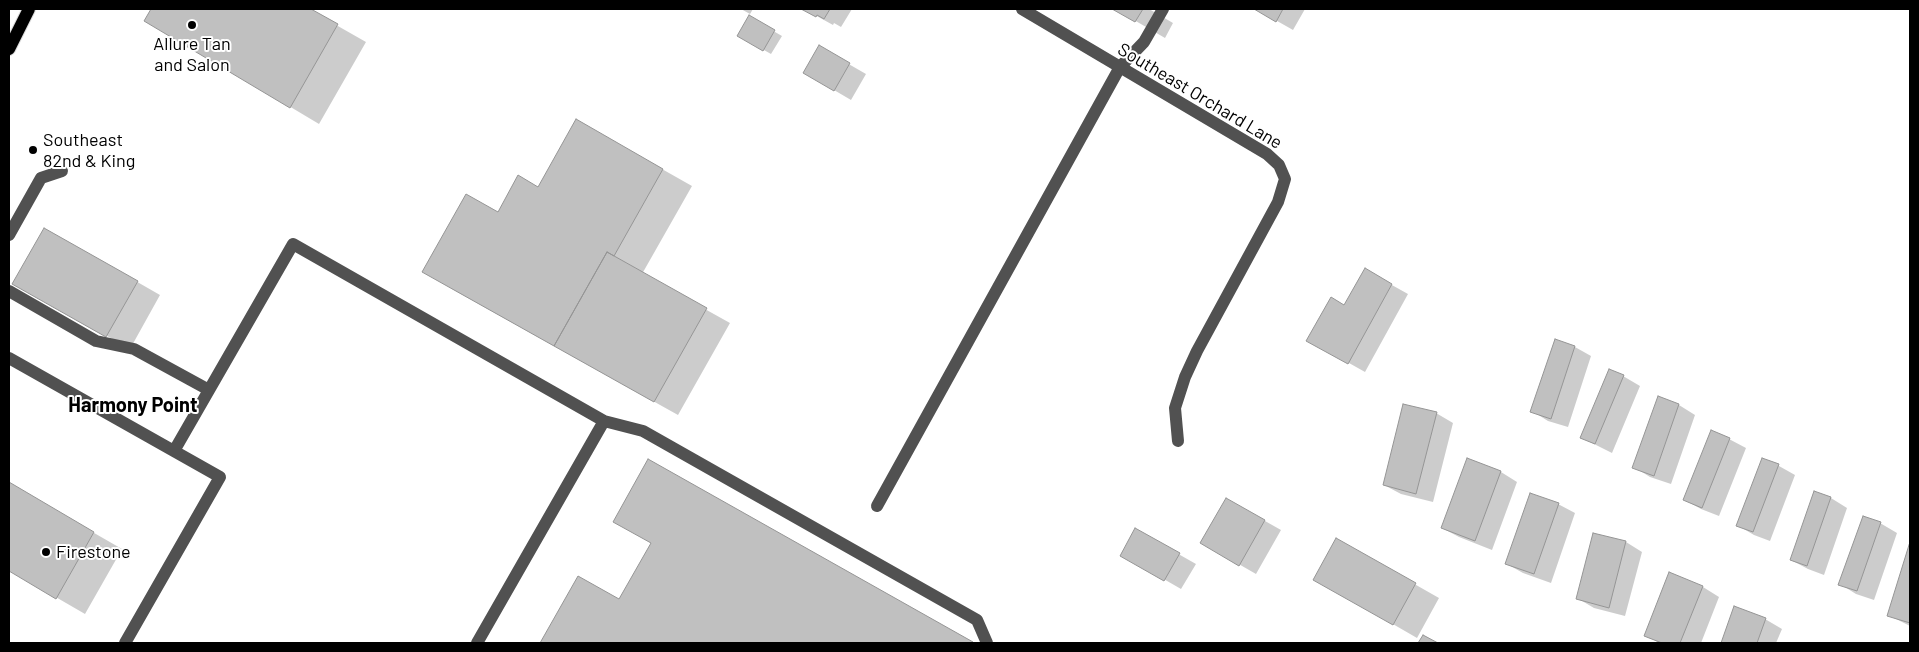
<!DOCTYPE html>
<html>
<head>
<meta charset="utf-8">
<style>
	body { margin:0 }
	#map { position:relative; width:1919px; height:652px; overflow:hidden; background:#fff; font-family:Barlow,sans-serif }
	canvas { display:block }
	.frame { position:absolute; inset:0; border:10px solid #000; pointer-events:none }
</style>
</head>
<body>
<div id="map">
<canvas width="1919" height="652"></canvas>
<div class="frame"></div>
</div>
<script>
const g = document.querySelector('canvas').getContext('2d');
g.lineJoin = 'round';
function paint(path, color) { g.fillStyle = color; g.fill(path, 'evenodd'); }
const toPath = rows => new Path2D(rows.map(r => 'M' + r).join(''));
function strokePath(path, color, width, dash) { g.strokeStyle = color; g.lineWidth = width; g.lineCap = dash ? 'butt' : 'round'; g.setLineDash(dash || []); g.stroke(path); }
function label(font, color, halo, rows, align = 'center') {
  g.font = font + ' Barlow,sans-serif'; g.lineWidth = 4; g.setLineDash([]); g.textBaseline = 'middle'; g.strokeStyle = halo; g.fillStyle = color; for (const [text, x, y, turn = 0] of rows) {
    g.save(); g.translate(x, y); g.rotate((+turn || 0) * Math.PI / 180); g.textAlign = isNaN(turn) ? turn : align; if (halo) g.strokeText(text, 0, 0); g.fillText(text, 0, 0); g.restore();
  }
}
const shadow = toPath([
	[152,9,308,9,366,42,319,124,145,20],
	[741,9,753,9,750,14],
	[804,9,852,9,841,27,834,23,833,25],
	[1115,9,1149,9,1173,23,1165,38],
	[1256,9,1305,9,1293,30],
	[749,17,782,36,771,54,739,36],
	[819,47,866,74,851,100,805,73],
	[577,121,692,186,642,274,730,323,678,415,452,289,498,213,539,188],
	[45,229,160,295,130,349,14,283],
	[1365,270,1408,294,1365,372,1308,340,1345,306],
	[1555,340,1575,347,1591,356,1568,427,1548,421,1532,411],
	[1623,376,1640,386,1612,453,1582,438],
	[1658,398,1679,405,1695,415,1671,484,1650,477,1634,467],
	[1436,413,1453,423,1433,502,1401,494,1384,485],
	[1729,439,1746,448,1719,516,1701,509,1685,500],
	[1468,459,1501,472,1517,482,1492,550,1459,537,1442,528],
	[1763,459,1779,466,1795,475,1770,541,1754,535,1737,525],
	[649,461,972,643,541,643,578,577,620,601,652,543],
	[9,484,122,549,85,614,9,570],
	[1815,493,1831,498,1847,508,1824,575,1808,569,1791,560],
	[1226,499,1281,530,1256,574,1202,543],
	[1558,504,1575,513,1551,583,1523,573,1507,564],
	[1880,523,1897,533,1874,600,1856,594,1840,584],
	[1136,530,1196,564,1181,589,1122,555],
	[1594,534,1626,542,1642,552,1625,616,1594,608,1577,598],
	[1337,540,1439,598,1417,638,1315,579],
	[1910,547,1910,626,1888,615],
	[1670,574,1703,587,1719,597,1701,643,1659,643,1646,635],
	[1735,608,1765,619,1782,629,1776,643,1722,643]
]);
const building = toPath([
	[151,9,311,9,338,24,290,108,144,21,151,9],
	[801,9,830,9,824,19,817,15,816,17,801,9],
	[1112,9,1143,9,1135,22,1112,9],
	[1254,9,1283,9,1276,22,1254,9],
	[749,15,775,30,763,51,737,36,749,15],
	[819,45,850,63,834,91,803,73,819,45],
	[576,119,663,169,614,256,607,252,554,346,422,272,466,194,498,212,518,175,538,187,576,119],
	[44,228,138,281,106,337,12,284,44,228],
	[607,252,707,308,654,402,554,346,607,252],
	[1365,268,1392,284,1348,364,1306,341,1331,297,1344,305,1365,268],
	[1555,339,1575,346,1551,419,1530,412,1555,339],
	[1609,369,1624,375,1595,444,1580,438,1609,369],
	[1658,396,1679,404,1654,476,1632,468,1658,396],
	[1403,404,1437,412,1416,494,1383,485,1403,404],
	[1711,430,1730,438,1702,508,1683,500,1711,430],
	[1467,458,1501,471,1475,541,1441,528,1467,458],
	[1762,458,1779,464,1753,532,1736,526,1762,458],
	[648,459,973,642,972,643,540,643,578,576,619,599,651,543,613,522,648,459],
	[9,482,94,532,56,599,9,571,9,482],
	[1814,491,1831,497,1807,566,1790,560,1814,491],
	[1530,493,1559,503,1534,574,1505,564,1530,493],
	[1226,498,1265,520,1239,566,1200,543,1226,498],
	[1863,516,1881,522,1857,591,1838,585,1863,516],
	[1135,528,1180,553,1164,581,1120,556,1135,528],
	[1593,533,1626,541,1609,608,1576,599,1593,533],
	[1336,538,1416,583,1393,625,1313,580,1336,538],
	[1909,545,1910,546,1910,623,1887,616,1909,545],
	[1669,572,1703,586,1680,643,1662,643,1644,636,1669,572],
	[1734,606,1766,618,1757,643,1721,643,1734,606],
	[1423,635,1438,643,1418,643,1423,635]
]);
const minor = toPath([
	[1022,9,1267,154,1279,165,1285,179,1278,202,1197,351,1185,377,1175,408,1178,441],
	[9,235,41,178,62,171],
	[9,291,96,341,134,349,209,390],
	[9,358,220,477,125,643],
	[604,421,643,431,977,620,987,643],
	[174,451,293,244,604,421,477,643],
	[877,506,1120,67,1144,42,1163,9]
]);
const major = toPath([
	[9,49,29,9]
]);
const markers = [
	[192,25,5,"#000"],
	[33,150,5,"#000"],
	[46,552,5,"#000"]
];
const poiNames = [
	["Allure Tan",192,44,"center"],
	["and Salon",192,65,"center"],
	["Southeast",43,140],
	["82nd & King",43,161],
	["Firestone",56,552]
];
const streetNames = [
	["Southeast Orchard Lane",1200,96,31]
];
const quarterNames = [
	["Harmony Point",133,405]
];
paint(shadow, '#0003');
paint(building, '#c0c0c0');
strokePath(building, '#959595', 1);
strokePath(major, '#dbdbdb', 14);
strokePath(minor, '#515151', 12);
strokePath(major, '#000', 12);
for (const [x, y, r, color] of markers) { const dot = new Path2D(); dot.arc(x, y, r, 0, 2 * Math.PI); g.fillStyle = color; g.fill(dot); strokePath(dot, '#fff', 2); }
label('18px', '#000', '#fff', poiNames, 'left');
label('18px', '#000', '#fff', streetNames);
label('bold 20px', '#000', '#fff', quarterNames);
</script>
</body>
</html>
